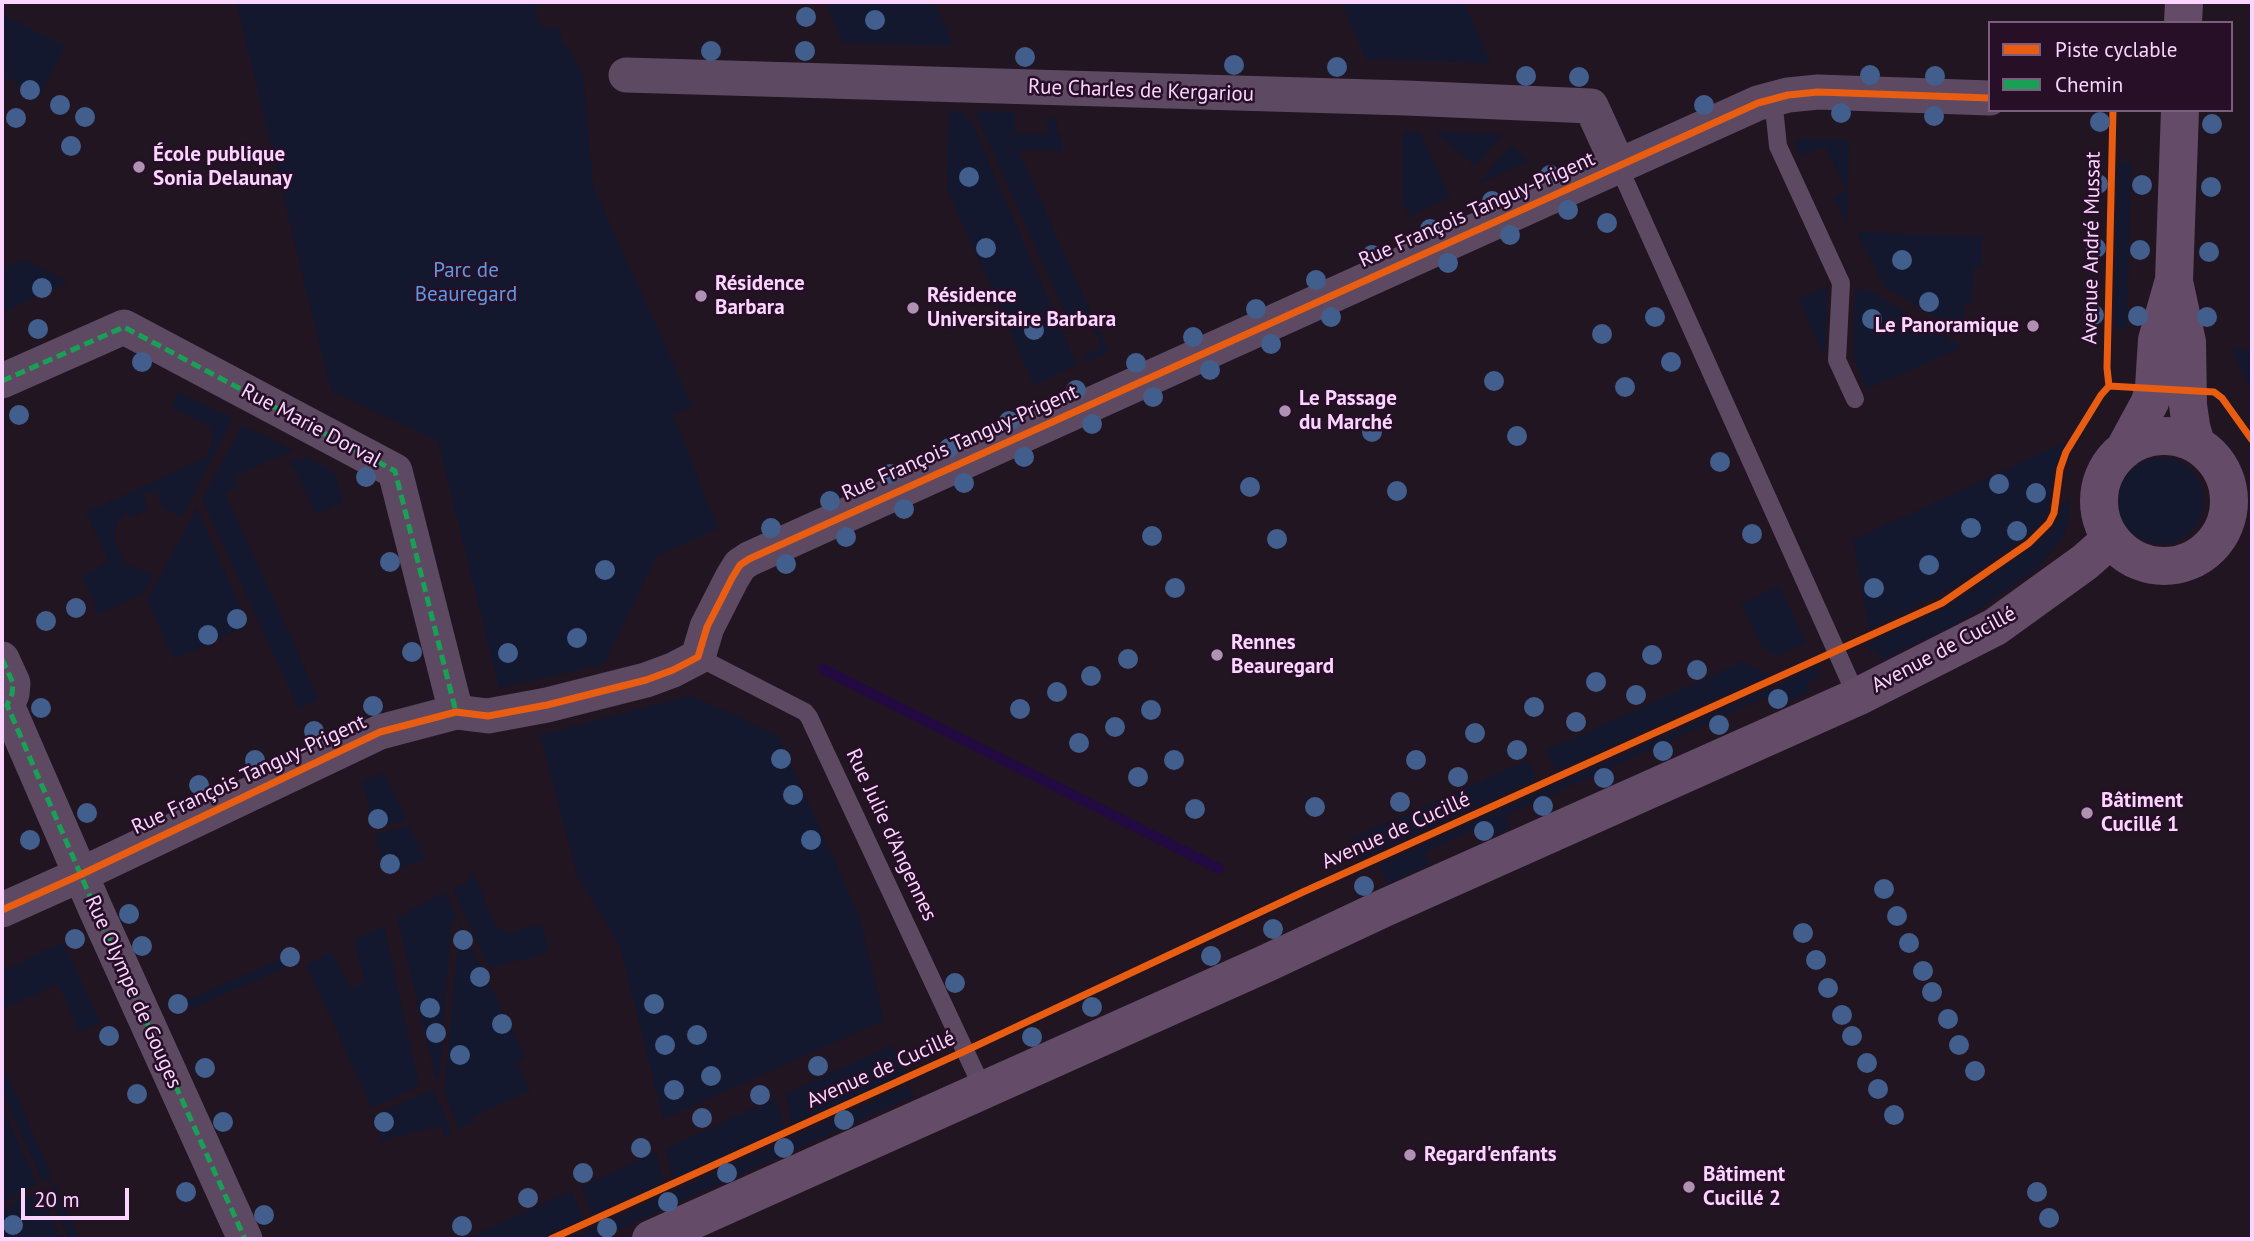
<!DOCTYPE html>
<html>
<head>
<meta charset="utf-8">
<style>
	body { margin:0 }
	#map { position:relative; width:2254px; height:1241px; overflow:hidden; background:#211521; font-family:"PT Sans",sans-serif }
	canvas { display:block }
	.frame { position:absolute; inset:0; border:4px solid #fbd5ff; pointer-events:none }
	.legend { position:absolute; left:1988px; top:21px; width:245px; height:91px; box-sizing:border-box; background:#260f27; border:2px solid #7b5e7d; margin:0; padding:9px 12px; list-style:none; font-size:21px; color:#fbd5ff }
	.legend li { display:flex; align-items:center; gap:14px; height:35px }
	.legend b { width:35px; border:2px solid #7b5e7d }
	.scale { position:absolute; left:21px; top:1188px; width:108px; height:32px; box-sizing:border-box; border:4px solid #fbd5ff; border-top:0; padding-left:9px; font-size:21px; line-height:24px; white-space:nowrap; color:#fbd5ff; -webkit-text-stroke:5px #260f27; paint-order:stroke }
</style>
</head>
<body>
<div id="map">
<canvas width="2254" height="1241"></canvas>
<div class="frame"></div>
<ul class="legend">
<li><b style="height:9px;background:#e95d12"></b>Piste cyclable</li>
<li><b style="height:9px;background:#1a9f57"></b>Chemin</li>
</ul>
<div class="scale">20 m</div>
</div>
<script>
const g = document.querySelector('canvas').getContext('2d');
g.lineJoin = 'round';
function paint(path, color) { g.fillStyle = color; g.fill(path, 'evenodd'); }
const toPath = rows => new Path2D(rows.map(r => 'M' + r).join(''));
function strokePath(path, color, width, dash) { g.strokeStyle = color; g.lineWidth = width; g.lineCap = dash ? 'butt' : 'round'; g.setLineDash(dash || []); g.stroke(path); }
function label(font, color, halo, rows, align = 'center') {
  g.font = font + ' "PT Sans",sans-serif'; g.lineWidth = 5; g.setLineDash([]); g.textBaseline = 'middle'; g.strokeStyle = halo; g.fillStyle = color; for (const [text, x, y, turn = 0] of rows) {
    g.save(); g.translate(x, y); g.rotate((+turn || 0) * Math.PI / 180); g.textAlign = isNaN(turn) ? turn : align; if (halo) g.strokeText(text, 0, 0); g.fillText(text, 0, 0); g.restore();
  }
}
const green = toPath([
	[236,2,537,2,537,22,546,28,560,28,561,41,571,52,583,75,593,186,692,405,673,415,718,528,656,557,604,664,499,688,438,441,331,391],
	[825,2,934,2,954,46,843,43],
	[1341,2,1463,2,1491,63,1366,59],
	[2,14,65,46,40,95,2,76],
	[949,111,960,111,971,121,1076,363,1073,367,1034,385,947,188],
	[977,111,1015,112,1015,134,1047,135,1047,118,1057,118,1056,133,1062,134,1062,151,1018,150,1108,350,1106,354,1087,362,1084,356,1102,347,1090,320,1071,326,978,119],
	[1402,131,1420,132,1450,197,1409,216,1402,201],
	[1434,131,1503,135,1475,166],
	[1794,139,1849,140,1847,225,1834,197,1847,191,1826,147,1800,156],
	[1511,145,1529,161,1479,183],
	[2118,162,2131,162,2127,329,2114,329],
	[1856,232,1982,237,1981,267,1974,267,1972,302,1964,302,1964,334,1885,287],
	[24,259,68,282,2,313,2,269],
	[1828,286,1825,351,1822,351,1799,300],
	[1855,289,1870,291,1962,347,1867,389,1853,355],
	[2232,349,2252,350,2252,393],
	[178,392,233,418,182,517,164,509,156,492,143,494,147,507,144,510,133,518,125,513,119,520,114,532,116,542,125,564,153,574,144,593,99,614,82,576,109,562,86,513,206,457,214,438,209,426,172,408],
	[242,425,293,450,234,477,238,487,225,493,319,699,299,709,202,499],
	[2065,442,2053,473,2048,511,2035,530,1955,587,1869,629,1853,540],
	[306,456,335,473,343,502,316,514,294,467,286,464],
	'2118 501a43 43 0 1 1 86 0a43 43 0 1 1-86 0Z',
	[2070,498,2069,517,2064,536,2038,568,1966,618,1947,629,1880,660,1876,650,1869,653,1869,643,1951,605,2042,540,2056,523,2063,503],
	[197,508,248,625,174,659,147,600],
	[1779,586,1806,643,1777,656,1763,648,1741,604],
	[1743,662,1770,674,1556,771,1546,750],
	[1820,666,1818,678,1806,683,1809,692,1778,707,1771,695,1722,717,1728,730,1717,735,1710,723,1669,741,1674,754,1660,760,1654,748,1608,769,1613,781,1600,787,1594,775,1547,797,1552,809,1540,814,1534,802,1505,816,1510,828,1481,841,1475,829,1425,852,1430,864,1388,884,1379,865],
	[691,695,778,736,859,915,884,1020,663,1119,620,946,578,878,540,735],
	[1528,760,1537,779,1359,860,1350,839],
	[384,774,407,820,374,828,362,780],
	[409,826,426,860,385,871,375,834],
	[473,872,497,929,508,932,542,925,549,953,489,968,453,889,466,883],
	[445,892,458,919,451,922,440,1075,436,1079,397,918],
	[460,924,525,1057,516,1061,530,1091,472,1117,473,1123,459,1129,444,1093],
	[384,925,419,1086,372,1108,306,965,332,952,351,989,365,982,354,940],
	[63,942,100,1023,80,1032,58,984,2,1009,2,971],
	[296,952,300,961,191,1009,187,1000],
	[892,1045,905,1074,792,1124,785,1094],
	[2,1062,52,1177,43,1182,2,1092],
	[910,1085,914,1096,597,1239,569,1239],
	[433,1089,452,1133,444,1136,441,1126,381,1140,375,1115],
	[776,1098,784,1128,673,1179,665,1149],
	[2,1106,37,1184,2,1204],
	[656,1152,664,1183,593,1215,581,1187],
	[55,1184,80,1239,69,1239,46,1189],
	[39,1190,61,1239,2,1239,2,1209],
	[571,1191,584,1219,539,1239,465,1239]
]);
const stream = toPath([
	[823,669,1219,869]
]);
const lane = toPath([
	[1773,98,1778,146,1841,283,1837,360,1855,399],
	[1618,165,1857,697],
	[698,657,805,712,809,717,983,1089]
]);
const street = toPath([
	[626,75,1406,98,1591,106,1618,165],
	[2,381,124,327,395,471,456,712],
	[2,659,13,683,12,694,7,705,96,910,245,1239],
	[2,910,80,875,380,732,456,712,488,716,547,705,646,680,673,670,698,657,707,627,732,578,740,565,749,559,1758,103,1788,95,1818,92,1990,98]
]);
const secondary = toPath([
	[2183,23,2184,2],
	[2175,286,2187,342,2188,405,2191,426,2196,444],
	'2099 501a65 65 0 1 1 130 0a65 65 0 1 1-130 0Z',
	[2124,450,2150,402,2154,387,2157,340,2174,280,2180,110],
	[651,1239,1267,963,1384,908,1857,697,1995,627,2085,562,2111,539]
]);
const quiet = toPath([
	[2,381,124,327,395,471,456,712],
	[2,659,13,683,12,694,7,705,96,910,245,1239]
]);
const cycleway = toPath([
	[2109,386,2107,368,2113,110],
	[2,910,80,875,380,732,456,712,488,716,547,705,646,680,673,670,698,657,707,627,732,578,740,565,749,559,1758,103,1788,95,1818,92,1990,98],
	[551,1239,965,1051,1303,892,1942,603,2029,543,2049,523,2054,513,2060,469,2066,452,2101,395,2109,386,2214,392,2222,398,2252,440]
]);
const trees = [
	[806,17],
	[875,20],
	[711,51],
	[805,51],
	[1025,57],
	[1234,65],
	[1337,67],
	[1870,75],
	[1526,76],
	[1935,76],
	[1579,77],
	[30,90],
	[60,105],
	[1704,105],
	[1841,113],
	[1934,116],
	[85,117],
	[16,118],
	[2100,122],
	[2212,124],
	[71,146],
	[1550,175],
	[969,177],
	[2098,184],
	[2142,185],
	[2211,187],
	[1492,201],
	[1568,210],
	[1607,223],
	[1430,229],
	[1510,235],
	[986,248],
	[2096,248],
	[2140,250],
	[2209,252],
	[1372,255],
	[1902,260],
	[1448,263],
	[1316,280],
	[42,288],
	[1929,302],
	[1256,309],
	[2094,315],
	[2138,316],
	[1331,317],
	[1655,317],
	[2207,317],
	[1872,319],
	[38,329],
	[1034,330],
	[1602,334],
	[1193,337],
	[1271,344],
	[142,362],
	[1671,362],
	[1136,363],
	[1210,370],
	[1494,381],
	[1625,387],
	[1076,390],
	[1153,397],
	[19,415],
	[1009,421],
	[1092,424],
	[1372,432],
	[1517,436],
	[949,448],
	[1024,457],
	[1720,462],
	[890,474],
	[366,477],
	[964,483],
	[1999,484],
	[1250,487],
	[1397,491],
	[2036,493],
	[830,501],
	[904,509],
	[771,528],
	[1971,528],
	[2017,531],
	[1752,534],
	[1152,536],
	[846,537],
	[1277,539],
	[390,562],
	[786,564],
	[1929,565],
	[605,570],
	[1175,588],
	[1874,588],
	[76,608],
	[237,619],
	[46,621],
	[208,635],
	[577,638],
	[412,652],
	[508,653],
	[1652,655],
	[1128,659],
	[1697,670],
	[1091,676],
	[1596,682],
	[1057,692],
	[1636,695],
	[1778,699],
	[373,706],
	[1534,707],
	[41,708],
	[1020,709],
	[1151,710],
	[1576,722],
	[1719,725],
	[1115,727],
	[314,731],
	[1475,733],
	[1079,743],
	[1517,750],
	[1663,751],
	[781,759],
	[255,760],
	[1174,760],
	[1416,760],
	[1138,777],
	[1458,777],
	[1604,778],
	[199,785],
	[793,795],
	[1400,802],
	[1543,806],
	[1315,807],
	[1195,809],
	[87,813],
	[378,819],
	[1484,831],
	[30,840],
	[811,840],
	[390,864],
	[1364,886],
	[1884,889],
	[129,914],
	[1897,916],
	[1273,929],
	[1803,933],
	[75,939],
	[463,940],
	[1909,943],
	[142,946],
	[1211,956],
	[290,957],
	[1816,960],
	[1923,971],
	[480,977],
	[955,983],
	[1828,988],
	[1932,992],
	[178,1004],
	[654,1004],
	[1092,1007],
	[430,1008],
	[1842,1015],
	[1948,1019],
	[502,1024],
	[436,1033],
	[697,1035],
	[109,1036],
	[1852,1036],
	[1032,1037],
	[665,1045],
	[1959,1045],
	[460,1055],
	[1867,1063],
	[818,1066],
	[205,1068],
	[1975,1071],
	[711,1076],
	[1878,1089],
	[674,1090],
	[137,1094],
	[760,1095],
	[1894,1115],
	[702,1118],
	[844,1120],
	[223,1122],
	[384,1122],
	[641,1148],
	[784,1148],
	[583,1173],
	[727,1173],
	[186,1192],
	[2037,1192],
	[528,1198],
	[668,1202],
	[264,1215],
	[2049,1218],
	[13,1225],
	[462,1226],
	[607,1228]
];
const markers = [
	[139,167,7,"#af92b1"],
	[701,296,7,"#af92b1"],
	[913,308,7,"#af92b1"],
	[2033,326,7,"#af92b1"],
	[1285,411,7,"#af92b1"],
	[1217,655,7,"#af92b1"],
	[2087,813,7,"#af92b1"],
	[1410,1155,7,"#af92b1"],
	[1689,1187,7,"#af92b1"]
];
const streetNames = [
	["Rue Charles de Kergariou",1141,91,2],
	["Rue François Tanguy-Prigent",1477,210,-24],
	["Avenue André Mussat",2092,248,-89],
	["Rue Marie Dorval",311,426,28],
	["Rue François Tanguy-Prigent",960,443,-24],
	["Avenue de Cucillé",1944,650,-28],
	["Rue François Tanguy-Prigent",249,775,-25],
	["Avenue de Cucillé",1396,831,-24],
	["Rue Julie d'Angennes",891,835,65],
	["Rue Olympe de Gouges",133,992,66],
	["Avenue de Cucillé",881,1070,-24]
];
const poiNames = [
	["École publique",153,155],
	["Sonia Delaunay",153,179],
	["Résidence",715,284],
	["Barbara",715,308],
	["Résidence",927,296],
	["Universitaire Barbara",927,320],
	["Le Panoramique",2019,326,"right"],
	["Le Passage",1299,399],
	["du Marché",1299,423],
	["Rennes",1231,643],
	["Beauregard",1231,667],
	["Bâtiment",2101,801],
	["Cucillé 1",2101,825],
	["Regard'enfants",1424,1155],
	["Bâtiment",1703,1175],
	["Cucillé 2",1703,1199]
];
const parkNames = [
	["Parc de",466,271],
	["Beauregard",466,295]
];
paint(green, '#14182f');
strokePath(stream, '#230a43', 10);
strokePath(lane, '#5e4962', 18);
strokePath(street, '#5e4962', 35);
strokePath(secondary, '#644c68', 38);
strokePath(quiet, '#1a9f57', 5, [10, 5]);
strokePath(cycleway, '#e95d12', 7);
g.fillStyle = '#425e8c';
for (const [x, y] of trees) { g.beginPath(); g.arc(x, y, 10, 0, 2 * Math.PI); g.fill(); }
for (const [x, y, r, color] of markers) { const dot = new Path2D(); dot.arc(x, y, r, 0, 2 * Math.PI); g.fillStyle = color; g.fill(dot); strokePath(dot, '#260f27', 2.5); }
label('21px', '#fbd5ff', '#260f27', streetNames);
label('bold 21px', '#fbd5ff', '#260f27', poiNames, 'left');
label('21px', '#5d9ae3', '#260f27', parkNames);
</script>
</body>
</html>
